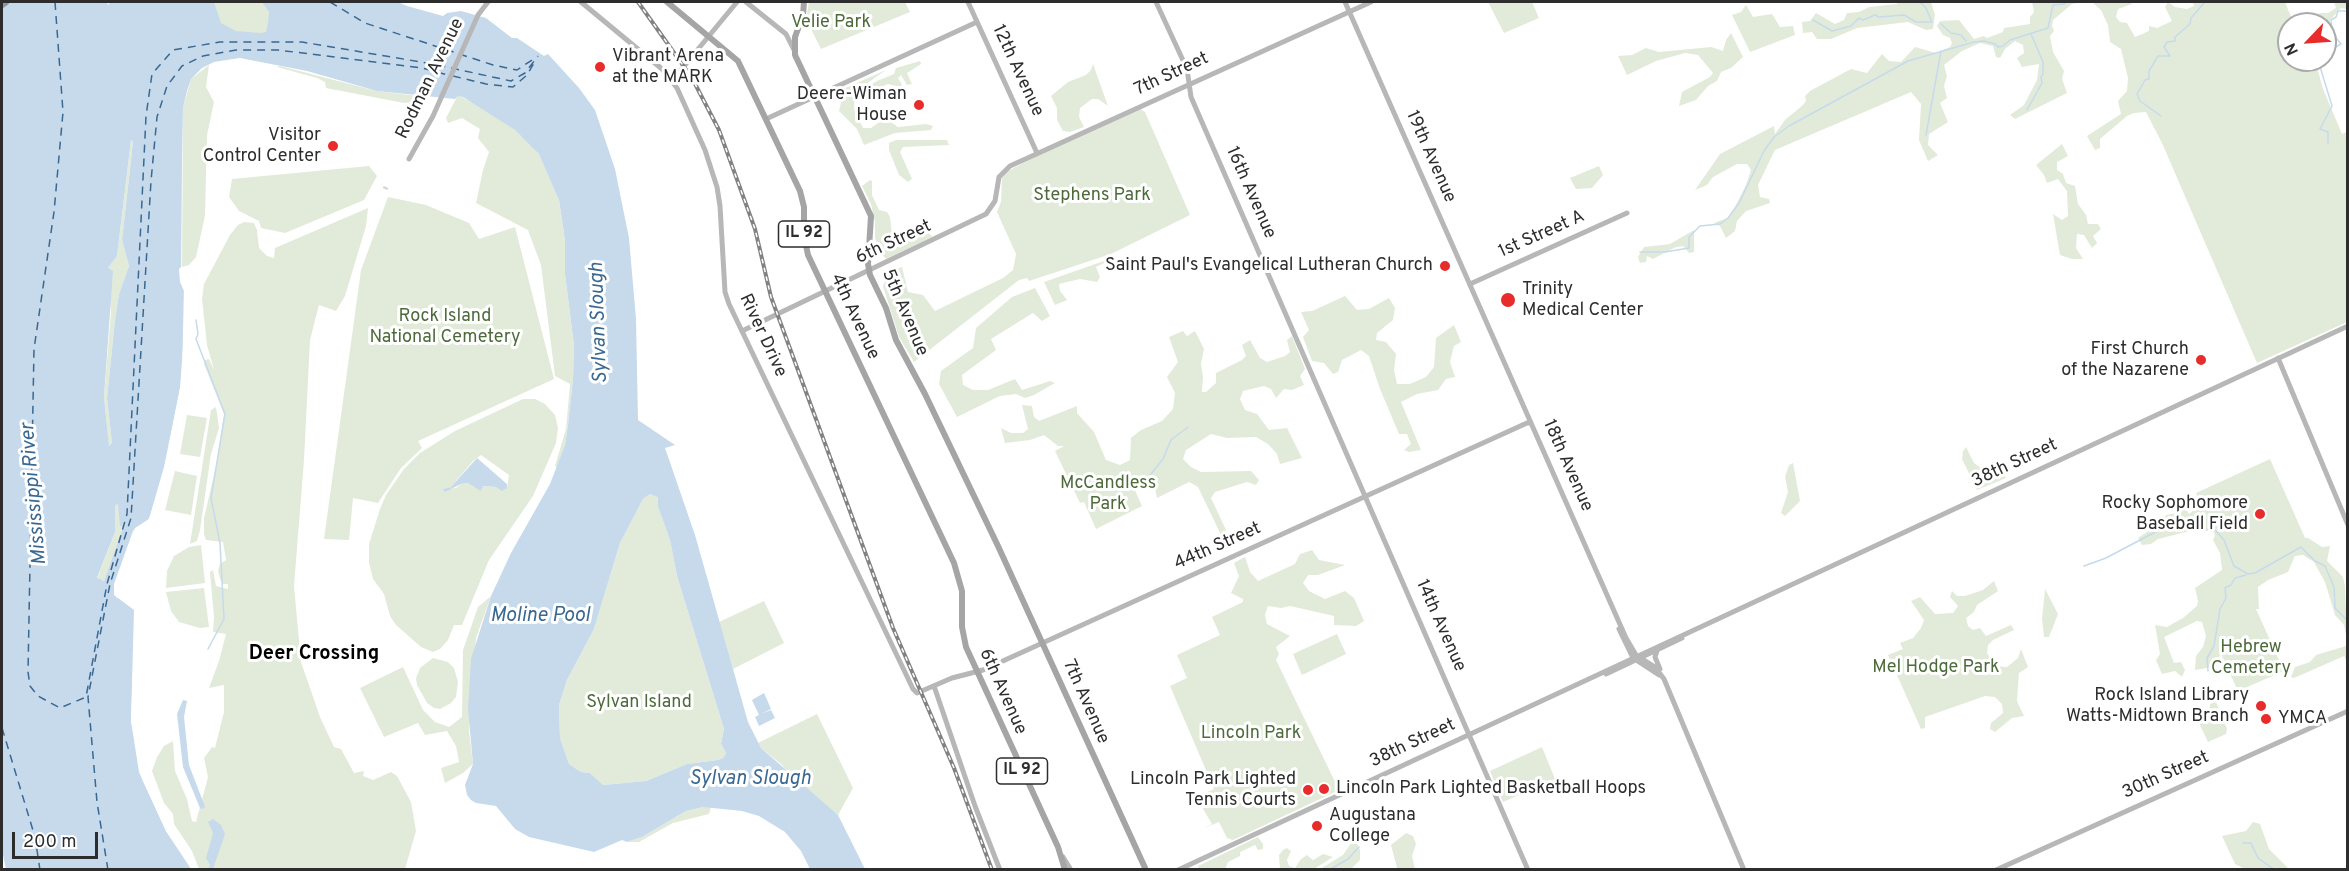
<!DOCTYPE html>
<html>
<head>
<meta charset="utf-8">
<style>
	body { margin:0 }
	#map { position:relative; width:2349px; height:871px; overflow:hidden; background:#fff; font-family:Overpass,sans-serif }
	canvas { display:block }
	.frame { position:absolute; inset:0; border:3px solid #2d2d2d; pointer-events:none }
	.north { position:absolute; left:2277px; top:12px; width:60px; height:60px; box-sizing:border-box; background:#fff; border:2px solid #ababab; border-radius:50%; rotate:245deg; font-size:16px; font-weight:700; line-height:24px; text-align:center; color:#2d2d2d }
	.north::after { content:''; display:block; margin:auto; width:21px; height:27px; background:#e82c2b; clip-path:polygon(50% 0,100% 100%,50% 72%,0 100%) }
	.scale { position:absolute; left:12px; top:832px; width:86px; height:27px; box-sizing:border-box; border:3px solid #2d2d2d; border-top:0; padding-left:8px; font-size:18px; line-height:21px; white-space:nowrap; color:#2d2d2d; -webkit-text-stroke:4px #fff; paint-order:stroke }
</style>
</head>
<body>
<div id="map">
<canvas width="2349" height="871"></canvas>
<div class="frame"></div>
<div class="north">N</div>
<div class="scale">200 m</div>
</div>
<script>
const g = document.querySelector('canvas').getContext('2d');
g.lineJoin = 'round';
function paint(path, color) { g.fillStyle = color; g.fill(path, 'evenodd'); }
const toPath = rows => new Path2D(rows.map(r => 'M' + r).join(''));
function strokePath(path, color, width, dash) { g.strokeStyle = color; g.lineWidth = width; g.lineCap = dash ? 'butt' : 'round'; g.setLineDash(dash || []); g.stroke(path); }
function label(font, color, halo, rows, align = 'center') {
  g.font = font + ' Overpass,sans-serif'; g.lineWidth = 6; g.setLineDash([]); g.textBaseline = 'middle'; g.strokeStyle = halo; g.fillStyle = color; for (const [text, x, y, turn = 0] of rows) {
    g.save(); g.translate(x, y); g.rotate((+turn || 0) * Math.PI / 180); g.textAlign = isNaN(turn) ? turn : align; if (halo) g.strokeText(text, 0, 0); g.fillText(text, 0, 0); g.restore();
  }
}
const green = toPath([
	[200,2,263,2,269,10,269,34,221,34],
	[809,2,905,2,910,12,821,49,806,19],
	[1488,2,1532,2,1539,18,1504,33],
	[1898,2,1931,2,1935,15,1933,29,1926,30,1908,22,1857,28,1831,39,1817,39,1812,32,1803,33,1802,22,1810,21,1816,13,1835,24,1844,20,1847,13,1859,12,1869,7,1897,4],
	[2032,2,2082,2,2072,4,2053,20,2052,26,2054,31,2050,36,2053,52,2064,71,2062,79,2067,93,2015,119,2010,115,2024,105,2037,80,2039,64,2022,67,2017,58,2024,53,2023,45,2015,41,2005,49,2000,58,1996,57,1993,46,1980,43,1962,51,1944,65,1947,76,1944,86,1947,98,1940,103,1948,122,1929,134,1928,145,1938,155,1928,161,1919,140,1921,104,1911,92,1775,150,1758,185,1760,197,1769,199,1770,203,1746,211,1737,221,1735,231,1726,238,1720,226,1714,223,1730,217,1746,185,1751,170,1747,164,1737,164,1713,177,1707,185,1695,190,1720,154,1774,126,1775,134,1785,120,1803,105,1806,101,1805,96,1810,91,1851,69,1867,73,1882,54,1889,61,1901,62,1915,47,1936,53,1950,47,1952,43,1950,38,1943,35,1937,26,1940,21,1959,20,1974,39,1984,36,1987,38,2003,32,2004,28,2030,24,2030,17,2034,12],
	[2092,2,2130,2,2132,4,2118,9,2116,17,2120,22,2127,23,2135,37,2149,31,2149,26,2157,28,2172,21,2165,7,2168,2,2175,7,2187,9,2194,6,2193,2,2285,2,2294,24,2289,24,2289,60,2315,60,2323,89,2342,134,2347,132,2347,322,2257,363,2162,143,2146,112,2134,113,2127,116,2100,139,2100,148,2095,150,2087,136,2121,114,2118,101,2127,91,2128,78,2121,49,2110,42,2108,25,2101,10],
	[2334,2,2347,2,2347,9,2341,8,2331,19,2325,31,2325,24,2297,24,2296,15,2306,21,2320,13,2328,13,2336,8],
	[1746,5,1753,17,1772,14,1780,27,1793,26,1795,35,1750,52,1732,15,1741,12],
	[1731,33,1743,57,1731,68,1721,72,1717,81,1708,86,1696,100,1679,106,1682,92,1710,77,1713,73,1698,55,1685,53,1656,61,1627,75,1618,56,1632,55,1646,48,1659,52,1711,47,1723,51,1726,40],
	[920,61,921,64,907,73,912,84,907,85,901,75,898,78,902,85,900,87,888,84,867,94,862,94,861,91,877,81,894,74,896,68],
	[1093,64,1108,106,1098,99,1092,99,1080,108,1079,117,1084,127,1070,132,1063,131,1057,120,1057,108,1051,96,1068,82,1086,75,1091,70],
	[209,65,206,87,214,102,207,135,205,216,196,257,189,265,182,267,183,108,191,79],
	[280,66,377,91,426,97,416,102,404,103,326,88,325,82,317,78,277,67],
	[886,70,855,92,854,109,863,128,871,128,878,123,888,120,898,127,926,124,933,126,931,130,895,133,864,145,857,129,839,111,841,103,841,90],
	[458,95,484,109,515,130,530,144,539,154,546,166,559,200,565,240,565,274,574,345,573,379,568,425,565,445,557,467,555,466,566,429,570,384,555,376,541,265,528,230,476,203,483,170,489,152,478,138,480,129,462,118,448,123,446,118],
	[1140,109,1145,112,1190,215,1111,254,1029,281,1027,278,1019,280,914,362,899,337,883,286,889,271,902,267,908,292,923,295,935,311,1003,278,1013,270,1016,254,997,212,1001,202,1002,178,1008,171,1044,152],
	[131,140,133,142,122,240,129,266,119,294,115,320,107,398,112,443,109,446,104,397,111,312,108,268,117,256],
	[896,140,947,140,949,145,903,147,900,152,912,179,908,182,899,175,889,150,889,143],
	[2062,144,2068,156,2057,162,2057,170,2063,174,2066,183,2075,186,2078,204,2086,215,2088,224,2098,224,2101,229,2093,236,2097,243,2092,248,2084,235,2077,234,2076,248,2083,259,2072,259,2060,255,2053,214,2062,220,2068,216,2067,191,2058,179,2047,183,2044,175,2036,165],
	[369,166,377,176,364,200,285,233,261,228,259,221,239,211,229,197,232,179],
	[1599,166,1603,175,1592,188,1576,189,1570,178],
	[870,180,872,181,872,195,879,210,887,212,890,217,893,244,897,244,929,233,932,237,886,259,879,250,875,238,875,222,871,204,862,186],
	[388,197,426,205,469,223,479,239,515,227,554,379,418,441,422,448,401,468,378,503,353,498,349,540,324,539,361,270],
	[368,208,366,226,345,296,336,311,319,305,310,340,304,460,294,586,301,662,320,717,334,747,341,749,354,773,364,771,363,776,373,780,391,772,397,776,411,802,416,831,405,869,199,869,192,851,174,824,173,814,164,803,152,771,157,757,164,746,173,741,175,771,187,799,192,821,196,822,208,777,204,758,212,747,215,748,224,712,224,685,209,688,219,661,226,634,213,632,214,617,210,572,213,570,216,586,228,589,228,584,223,584,220,579,218,571,220,564,226,560,223,542,206,540,204,534,204,518,216,466,224,414,204,364,205,360,209,359,214,370,207,345,202,299,204,284,230,235,238,225,244,222,254,223,257,230,259,248,267,256,274,258,275,248],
	[1694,230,1694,252,1689,253,1683,246,1676,247,1653,259,1647,256,1646,262,1640,263,1638,257,1644,247,1670,244],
	[1118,256,1096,267,1100,277,1097,282,1080,279,1059,284,1060,291,1067,300,1055,305,1044,282],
	[1035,288,1050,316,1042,321,1033,313,991,339,996,350,962,375,963,385,973,390,988,390,1015,379,1022,390,1050,381,1055,383,1034,395,1025,398,1016,394,1000,396,957,417,939,384,941,371,973,348,976,328,1012,297],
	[1345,296,1357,310,1369,309,1389,298,1395,308,1393,320,1377,333,1376,340,1386,342,1396,354,1394,370,1397,384,1410,384,1426,377,1434,367,1436,338,1454,325,1461,342,1454,346,1450,362,1455,377,1446,379,1438,390,1417,394,1401,402,1421,450,1409,452,1404,450,1411,444,1407,434,1399,434,1380,389,1369,356,1361,350,1342,360,1338,372,1333,374,1324,363,1312,361,1303,337,1309,330,1301,312,1312,311],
	[1183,331,1187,336,1195,331,1204,349,1201,364,1203,377,1202,392,1206,392,1216,383,1216,373,1242,360,1246,356,1242,345,1250,340,1260,358,1267,362,1285,356,1290,352,1287,340,1292,336,1305,369,1300,376,1304,385,1292,390,1284,389,1276,398,1271,389,1264,386,1243,391,1240,399,1245,410,1257,414,1269,430,1287,428,1302,458,1280,464,1277,454,1268,444,1256,437,1227,438,1211,434,1186,450,1183,459,1191,467,1201,472,1251,471,1259,480,1256,485,1247,482,1215,492,1211,498,1226,530,1221,535,1198,487,1189,482,1157,498,1155,488,1149,484,1139,488,1133,486,1142,506,1096,529,1084,502,1080,503,1055,451,1064,446,1058,446,1044,435,1030,440,1005,443,1001,428,1011,433,1023,433,1028,429,1022,405,1032,406,1034,417,1039,421,1077,406,1077,413,1094,432,1106,460,1120,465,1130,460,1131,438,1141,430,1162,421,1173,409,1175,393,1167,377,1178,362,1169,337],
	[523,399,535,399,545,404,555,415,558,428,556,443,533,496,489,560,462,625,454,625,448,640,440,649,433,652,421,647,396,625,390,616,384,594,373,579,369,563,369,544,380,509,386,495,404,469,420,453,455,431],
	[481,455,509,475,507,488,483,486,481,490,469,483,461,484,456,488,444,489,451,487,473,461],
	[216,407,219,428,211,454,200,530,197,541,190,544,211,410],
	[187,415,207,418,200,457,180,454],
	[1966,447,1974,463,1981,468,1998,465,2006,478,1977,490,1962,459,1963,451],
	[2270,459,2305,538,2308,538,2322,547,2330,546,2327,561,2343,577,2345,586,2347,640,2344,625,2335,615,2325,582,2314,562,2303,555,2295,556,2288,572,2268,580,2258,587,2259,609,2256,609,2284,671,2238,691,2221,654,2213,667,2195,670,2196,656,2203,647,2206,636,2202,622,2197,621,2164,637,2174,663,2181,662,2185,670,2182,677,2175,671,2162,674,2156,660,2160,654,2155,625,2167,627,2183,618,2197,606,2198,601,2195,588,2222,570,2220,553,2213,540,2215,535,2210,525,2211,531,2186,532,2158,539,2151,544,2142,545,2138,538,2159,524,2166,515,2177,513,2182,501,2189,514,2201,505,2196,493],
	[1793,463,1800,501,1785,516,1781,513,1788,492,1785,477,1789,465],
	[175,471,197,476,191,515,165,510],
	[650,494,658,496,658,507,670,540,677,576,724,729,721,744,726,753,723,758,718,760,687,764,646,781,603,785,590,773,581,772,569,764,560,738,559,705,567,680,594,629,620,543,643,499],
	[115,504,119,504,120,520,123,527,104,581,97,579,115,532],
	[201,545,205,583,166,588,167,571,174,556,189,547],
	[1312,550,1319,560,1345,565,1318,575,1308,575,1303,583,1309,591,1325,599,1345,591,1354,598,1364,621,1356,626,1334,625,1334,616,1290,606,1281,608,1268,606,1265,615,1267,624,1290,636,1276,647,1279,654,1276,660,1339,790,1233,840,1227,838,1219,822,1204,828,1212,824,1203,809,1206,802,1203,794,1214,789,1170,686,1187,678,1177,655,1220,635,1212,617,1243,602,1243,599,1231,593,1239,576,1234,563,1245,557,1250,572,1258,581,1295,564,1300,554],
	[1994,581,1998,591,1977,605,1974,612,1966,618,1968,626,1973,630,1980,628,1986,636,2011,625,2014,630,1993,640,1988,645,1987,653,1995,666,2007,667,2018,658,2021,649,2028,667,2019,673,2018,686,2017,701,2024,716,2012,718,1995,732,1990,729,1991,723,2003,713,2002,704,1995,697,1985,696,1925,717,1925,728,1921,729,1888,655,1903,649,1900,643,1913,638,1921,628,1924,620,1911,601,1920,597,1935,614,1953,613,1958,606,1950,597,1952,591,1957,596,1965,596,1983,590],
	[204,588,209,627,200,628,179,622,171,611,166,592],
	[2045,589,2058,614,2049,637,2044,637,2042,619],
	[491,596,476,638,469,731,473,764,463,773,445,783,441,768,459,762,456,746,447,731,425,735,418,723,384,737,360,688,403,667,423,710,435,722,449,727,462,717,463,650,478,607],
	[764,601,784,643,733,669,719,622],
	[1337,634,1346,654,1302,675,1293,654],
	[2347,640,2347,662,2344,656,2294,678,2291,677,2295,667,2310,662,2316,655,2346,646],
	[433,658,448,662,454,668,458,682,456,697,451,703,440,709,434,708,427,703,417,685,416,678,420,668],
	[2216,702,2227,729,2226,734,2208,742,2199,723,2209,714,2210,704],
	[817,714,853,788,838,815,796,781,781,764,761,748,758,743],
	[1542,747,1555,779,1503,802,1490,771],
	[703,807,711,807,709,814,673,823,639,842,627,842,642,837,686,811],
	[2253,822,2260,824,2269,849,2289,869,2245,869,2235,864,2222,836,2246,831],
	[1406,833,1413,836,1416,844,1412,856,1415,869,1396,869,1397,868,1391,845],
	[1258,837,1263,844,1263,849,1258,850,1255,845,1240,852,1240,856,1228,862,1225,869,1199,869,1198,866],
	[1356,840,1360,850,1360,860,1352,868,1320,869,1343,855,1352,842],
	[1287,848,1291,851,1287,860,1289,866,1295,868,1301,859,1307,855,1313,860,1323,854,1333,857,1314,869,1280,869,1279,855,1283,850]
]);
const water = toPath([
	[2,2,106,2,109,5,109,2,214,2,221,23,236,31,261,33,266,32,268,23,269,12,262,2,398,2,407,6,443,16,447,13,461,11,486,18,512,38,517,38,544,56,548,54,579,88,595,110,615,169,629,238,636,319,638,420,675,445,665,448,695,535,748,722,761,748,838,815,865,869,810,869,801,851,785,832,759,816,742,811,703,807,686,811,642,837,627,842,622,840,594,852,529,837,515,829,496,806,476,803,471,800,467,795,465,785,473,764,468,709,471,659,491,596,511,553,550,484,565,445,568,425,573,379,574,345,565,274,565,240,559,200,539,154,515,130,463,97,458,96,455,99,377,91,307,71,240,58,214,62,202,68,191,79,187,91,183,108,182,163,181,283,184,286,182,378,163,477,149,519,133,531,114,584,116,597,132,604,135,610,131,721,142,779,166,831,192,869,6,869,2,850],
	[131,140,133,142,122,240,129,266,119,294,115,320,107,398,112,443,109,446,104,397,113,271,108,268,117,256],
	[650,494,658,497,658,507,670,540,677,576,724,729,721,744,726,753,723,758,718,760,687,764,646,781,603,785,590,773,581,772,569,764,560,738,559,705,567,680,594,629,620,543,643,499],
	[118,504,120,526,123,527,104,581,97,578,115,532,115,505],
	[477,458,507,484,507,488,502,491,496,487,483,486,481,491,468,483,461,484,445,492,443,489,451,487],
	[764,693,771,709,761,714,771,710,775,718,759,726,755,717,759,715,752,700],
	[183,700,187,701,184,717,189,765,204,804,205,807,202,809,200,808,183,767,177,714],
	[213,819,221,825,225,834,213,869,208,869,210,865,206,858,213,833,208,822]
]);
const pier = toPath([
	[181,267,185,267,182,271,183,280,186,288,187,349,181,397,166,471,153,514,150,520,133,533,135,528,149,519,164,467,180,388,184,333,184,291,180,282,179,269],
	[114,584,117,585,117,595,133,602,138,609,134,721,145,780,168,830,194,869,191,869,166,831,139,772,131,721,134,610,114,595]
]);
const stream = toPath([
	[1813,20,1832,31,1851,26,1859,18,1863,20,1875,15,1879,17,1904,15,1916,22,1932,22,1926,8,1920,2],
	[1941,24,1951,33,1961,35,1966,41],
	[2325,53,2341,44,2332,33,2331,20,2336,17,2338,11,2348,11],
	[2318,60,2332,106,2320,129,2328,132,2328,143],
	[2027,110,2042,83,2041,77,2043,74,2043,62,2031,34],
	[2161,116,2140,101,2137,94,2145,80,2149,79,2149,71,2158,56,2170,56,2164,47,2167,42,2175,41,2175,37,2190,24,2191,18,2205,2],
	[1926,135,1941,51],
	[1640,252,1665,252,1689,248,1689,237,1700,226,1720,224,1728,218,1739,203,1764,151,1774,137,1789,126,1908,61,1974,42,1984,41,1995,44,1998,47,2003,46,2010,40,2048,28,2053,5,2064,4,2066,2],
	[196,320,198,334,196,339,225,414,211,498,220,543,224,619,208,649],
	[1132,490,1147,479,1163,459,1171,440,1188,427],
	[2084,566,2106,558,2159,530,2181,526,2215,530,2224,540,2234,566,2248,574,2255,573,2301,547,2315,561,2325,566,2334,587,2335,608,2348,621],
	[2208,671,2207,658,2214,646,2220,609,2226,598,2225,588,2231,585,2235,578,2246,575],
	[2243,843,2251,843,2258,858,2275,870],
	[1329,870,1348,859,1359,847]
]);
const ferry = toPath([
	[55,2,63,112,54,212,34,349,28,672,30,686,38,696,60,708,86,697,107,584,127,514,146,116,152,74,173,50,220,42,302,42,433,64,511,81,525,73,538,56],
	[330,2,365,23,493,65,517,70,535,58],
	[453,76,486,84,513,87,527,75,534,63],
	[2,728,35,837,40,870],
	[108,870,97,802,88,697,110,584,131,518,151,181,157,117,167,86,182,66,203,56,236,50,278,50,422,68,448,75]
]);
const secondaryTunnel = toPath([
	[385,189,386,187]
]);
const secondary = toPath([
	[581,2,662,69,677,88,705,150,717,187,720,206,725,292,729,304,913,689,917,693,952,678,983,670,1386,487,1527,423,1531,423],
	[746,2,786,34,794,50],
	[968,2,1037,153],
	[1156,2,1187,69,1191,97,1528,870],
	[1345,2,1626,638,1636,655,1655,667,1664,679,1744,870],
	[671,79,680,71,737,2],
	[766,119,977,22],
	[409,159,433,116,478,15,488,2],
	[1470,284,1627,213],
	[742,331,986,214,995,201,999,177,1010,166,1371,2],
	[2278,358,2348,525],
	[1619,629,1633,658,1659,675],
	[1657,651,1655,657,1660,669],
	[1606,674,1682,638],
	[934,686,975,806,1000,870],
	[1063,857,1071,870],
	[1178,870,2348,326],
	[1996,870,2348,711]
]);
const primary = toPath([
	[667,2,738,61,800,191,804,207,804,236,808,255,954,563,962,591,962,627,966,647,1058,847,1065,870],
	[804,2,803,15,795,37,795,55,871,216,868,264,870,275,886,308,896,340,925,394,998,546,1146,870]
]);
const highway = toPath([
	[2,4,5,2]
]);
const rail = toPath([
	[638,2,692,78,719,130,755,229,771,297,893,628,954,768,992,870]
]);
const markers = [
	[600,67,6,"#e82c2b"],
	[919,105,6,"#e82c2b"],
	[333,146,6,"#e82c2b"],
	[1445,266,6,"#e82c2b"],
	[1508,300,8,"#e82c2b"],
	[2201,360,6,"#e82c2b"],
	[2260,514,6,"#e82c2b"],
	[2261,706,6,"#e82c2b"],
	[2266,719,6,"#e82c2b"],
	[1324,789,6,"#e82c2b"],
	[1308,790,6,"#e82c2b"],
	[1317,826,6,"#e82c2b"]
];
const shields = [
	[804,234,51],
	[1022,771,51]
];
const shieldNames = [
	["IL 92",804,234],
	["IL 92",1022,771]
];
const parkNames = [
	["Velie Park",831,23],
	["Stephens Park",1092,196],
	["Rock Island",445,317],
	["National Cemetery",445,338],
	["McCandless",1108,484],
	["Park",1108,505],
	["Hebrew",2251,648],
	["Cemetery",2251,669],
	["Mel Hodge Park",1936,668],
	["Sylvan Island",639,703],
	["Lincoln Park",1251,734]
];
const poiNames = [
	["Vibrant Arena",612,57,"left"],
	["at the MARK",612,78,"left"],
	["Deere-Wiman",907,95],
	["House",907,116],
	["Visitor",321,136],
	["Control Center",321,157],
	["Saint Paul's Evangelical Lutheran Church",1433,266],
	["Trinity",1522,290,"left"],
	["Medical Center",1522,311,"left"],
	["First Church",2189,350],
	["of the Nazarene",2189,371],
	["Rocky Sophomore",2248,504],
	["Baseball Field",2248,525],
	["Rock Island Library",2249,696],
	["Watts-Midtown Branch",2249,717],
	["YMCA",2278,719,"left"],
	["Lincoln Park Lighted",1296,780],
	["Tennis Courts",1296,801],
	["Lincoln Park Lighted Basketball Hoops",1336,789,"left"],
	["Augustana",1329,816,"left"],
	["College",1329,837,"left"]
];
const streetNames = [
	["12th Avenue",1017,71,65],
	["7th Street",1172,75,-25],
	["Rodman Avenue",431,79,-64],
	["19th Avenue",1430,157,66],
	["16th Avenue",1250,193,66],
	["1st Street A",1542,235,-24],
	["6th Street",894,243,-25],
	["5th Avenue",904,313,67],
	["4th Avenue",854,317,65],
	["River Drive",762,336,65],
	["38th Street",2015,464,-25],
	["18th Avenue",1567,466,66],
	["44th Street",1218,547,-24],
	["14th Avenue",1440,626,66],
	["6th Avenue",1002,692,66],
	["7th Avenue",1085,702,66],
	["38th Street",1413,744,-25],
	["30th Street",2166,776,-24]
];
const waterNames = [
	["Sylvan Slough",600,323,-92],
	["Mississippi River",35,494,-95],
	["Moline Pool",540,617],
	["Sylvan Slough",750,780]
];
const neighbourhoodNames = [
	["Deer Crossing",314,655]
];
paint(green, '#e2ebda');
paint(water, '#c6daec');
paint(pier, '#fff');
strokePath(stream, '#c6daec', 1.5);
strokePath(ferry, '#3a6891', 1.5, [8, 6]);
strokePath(secondaryTunnel, '#d5d5d5', 5, [5, 2.5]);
strokePath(secondary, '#b7b7b7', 5);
strokePath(primary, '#a5a5a5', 6);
strokePath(highway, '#949494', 8);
strokePath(rail, '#828282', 4);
strokePath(rail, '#fff', 1.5, [4.5]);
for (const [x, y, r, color] of markers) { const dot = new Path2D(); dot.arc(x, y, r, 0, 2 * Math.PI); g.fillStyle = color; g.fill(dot); strokePath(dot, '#fff', 2); }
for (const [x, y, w] of shields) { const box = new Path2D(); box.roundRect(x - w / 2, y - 13, w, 26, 4.5); g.fillStyle = '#fff'; g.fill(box); strokePath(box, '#2d2d2d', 1.5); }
label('bold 16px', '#2d2d2d', null, shieldNames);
label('18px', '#4d6a3a', '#fff', parkNames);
label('18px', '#2d2d2d', '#fff', poiNames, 'right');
label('18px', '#2d2d2d', '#fff', streetNames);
label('italic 20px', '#3a6891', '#fff', waterNames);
label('bold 20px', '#000', '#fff', neighbourhoodNames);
</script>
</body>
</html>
